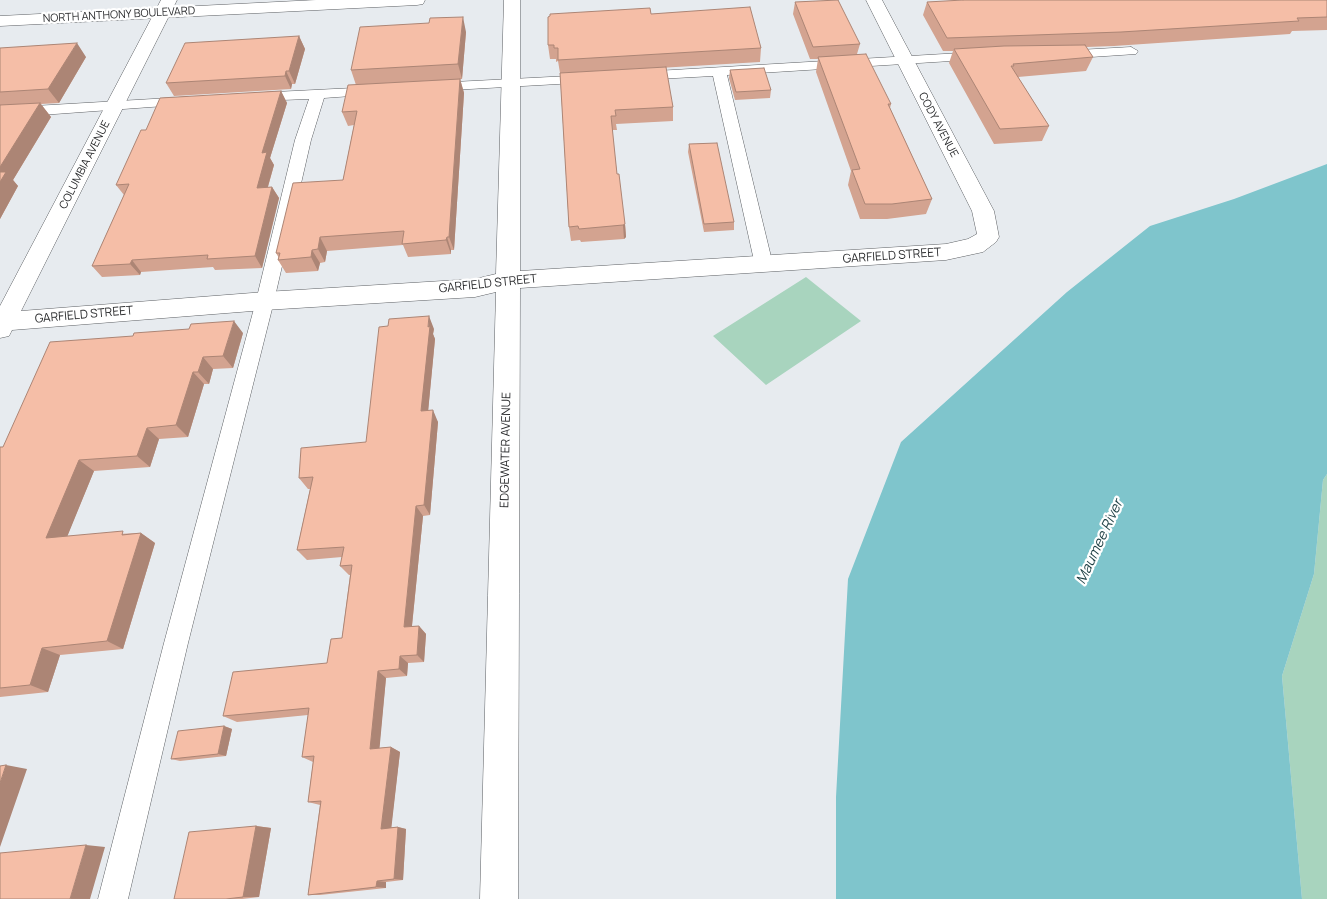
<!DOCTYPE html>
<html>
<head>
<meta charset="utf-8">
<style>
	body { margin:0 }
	canvas { display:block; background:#e7ebef }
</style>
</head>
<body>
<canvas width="1327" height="899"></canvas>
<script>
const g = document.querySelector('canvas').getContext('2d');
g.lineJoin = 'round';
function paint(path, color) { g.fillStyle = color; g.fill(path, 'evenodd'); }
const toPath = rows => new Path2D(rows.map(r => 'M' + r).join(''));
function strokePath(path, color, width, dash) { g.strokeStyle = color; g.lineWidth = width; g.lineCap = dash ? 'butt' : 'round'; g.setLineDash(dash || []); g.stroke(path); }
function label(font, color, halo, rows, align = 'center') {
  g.font = font + ' Manrope,sans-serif'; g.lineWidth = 4.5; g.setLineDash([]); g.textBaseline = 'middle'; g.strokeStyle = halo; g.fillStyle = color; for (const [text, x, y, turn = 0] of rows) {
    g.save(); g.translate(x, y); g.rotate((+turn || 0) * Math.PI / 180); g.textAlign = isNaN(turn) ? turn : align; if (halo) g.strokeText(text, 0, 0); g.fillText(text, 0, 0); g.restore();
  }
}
const green = toPath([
	[806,277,861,321,766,385,713,336],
	[1327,474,1327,899,1302,899,1282,676,1314,574,1323,480]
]);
const water = toPath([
	[1327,164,1327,474,1323,480,1314,574,1282,676,1302,899,836,899,836,797,848,579,901,442,1067,292,1150,226,1234,199]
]);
const lane = toPath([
	[1131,47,1138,51,1136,54,1061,59,1054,55,1061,51,1131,47],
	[978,52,983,53,985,56,983,59,727,75,773,265,770,269,764,271,758,269,755,265,713,76,639,80,634,79,632,76,634,73,639,72,978,52],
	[589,75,594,76,596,79,594,82,434,91,429,90,427,87,429,84,434,83,589,75],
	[374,87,379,88,381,91,379,94,324,98,311,140,274,301,188,643,128,899,98,899,164,643,256,301,295,140,309,99,255,101,250,100,248,97,250,94,255,93,374,87],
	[187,97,192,98,194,101,192,104,0,118,0,108,187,97]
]);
const street = toPath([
	[161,0,177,0,21,311,265,292,475,279,496,274,504,0,520,0,520,271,946,244,968,239,977,234,972,211,866,0,882,0,994,211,999,237,996,242,983,252,946,260,520,288,518,899,480,899,496,292,475,297,265,310,12,330,9,336,0,338,0,306,161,0]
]);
const primary = toPath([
	[316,0,425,0,423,4,417,5,0,26,0,16,316,0]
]);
const wall = toPath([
	[1327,0,1327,30,1292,31,1290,34,1114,46,1086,47,1093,57,1086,71,1018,77,1049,126,1042,141,994,144,949,63,953,51,943,51,923,15,927,2],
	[795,2,860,44,857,54,891,104,890,108,932,199,926,214,887,219,860,219,848,185,851,171,816,72,818,59,810,59,793,14],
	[651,14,761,48,760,62,659,68,673,107,673,121,616,124,617,130,612,130,617,174,625,224,626,237,624,239,581,242,580,240,571,241,569,227,560,73,558,61,556,62,556,59,550,59,548,45],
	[466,32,462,79,460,79,464,93,454,250,451,250,451,254,408,257,403,245,327,251,325,262,320,263,318,271,286,273,278,260,279,258,276,253,343,180,354,125,348,126,342,112,356,85,351,70],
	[299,36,305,49,295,84,292,84,291,89,174,96,166,83],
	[0,48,86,57,59,103,41,104,51,117,13,180,18,186,0,219],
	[730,70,771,90,770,98,735,100,729,78],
	[281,91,287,103,270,158,274,165,268,187,272,187,279,198,262,268,215,270,213,267,141,272,140,275,102,277,92,266,124,195,116,185],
	[689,144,734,222,734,230,704,232,688,152],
	[434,329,433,334,435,339,428,411,438,422,430,515,423,516,412,626,419,626,426,634,424,662,408,663,407,676,386,678,379,748,391,747,400,752,391,827,398,827,406,829,403,880,386,882,386,888,320,895,308,895,320,805,308,802,313,762,302,757,308,715,237,722,223,716,327,663,342,638,350,575,349,575,340,566,342,557,307,560,297,550,310,489,308,489,299,478,366,442],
	[243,333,233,368,213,369,209,384,204,384,188,437,159,439,150,467,94,471,67,536,141,533,155,543,123,649,60,655,48,692,0,697,0,447,3,447],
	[224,726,232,729,226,756,180,761,171,759],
	[256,826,271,828,259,897,242,899,174,899]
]);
const shadedWall = toPath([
	[463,17,466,32,462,79,458,64],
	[299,36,305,49,295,84,289,71],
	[77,43,86,57,59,103,48,89],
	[286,71,292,84,291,89,285,76],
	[460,79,464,93,454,250,449,237],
	[281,91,287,103,270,158,274,165,264,200,257,188,262,153],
	[40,103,51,117,13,180,18,186,0,219,0,167],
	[272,187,279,198,262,268,255,256],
	[625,224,626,237,624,239,623,225],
	[320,237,327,251,325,262,318,249],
	[447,237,451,250,451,254,446,240],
	[312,250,320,263,318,271,311,257],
	[132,260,141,272,140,275,130,264],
	[429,316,434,329,433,334,435,339,427,423,421,411],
	[234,321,243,333,233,368,223,356],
	[203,357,213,369,209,384,198,372],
	[193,372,204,384,188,437,176,425],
	[433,410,438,422,430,515,424,505],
	[147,428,159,439,150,467,137,456],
	[79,460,94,471,63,547,46,538],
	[416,506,423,516,411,635,404,627],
	[141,533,155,543,123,649,107,641],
	[419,626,426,634,424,662,417,655],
	[42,648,60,655,48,692,30,685],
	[400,656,408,663,407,676,399,669],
	[378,671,386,678,379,754,370,749],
	[224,726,232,729,226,756,218,754],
	[391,747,400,752,391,831,381,829],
	[6,765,27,769,0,847,0,783],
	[256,826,271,828,259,897,243,897],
	[398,827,406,829,403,880,394,879],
	[86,845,105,847,90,899,70,899],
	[377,881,386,882,386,888,376,887]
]);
const building = toPath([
	[838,0,860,44,813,47,795,2,838,0],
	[963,0,1327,0,1327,17,1297,18,1299,21,1121,32,947,38,927,2,963,0],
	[750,7,761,48,558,60,558,48,554,48,554,45,548,45,548,17,550,16,550,14,650,8,651,14,750,7],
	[463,17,458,64,351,70,360,27,429,23,430,18,463,17],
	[299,36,289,71,286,71,285,76,166,83,185,43,299,36],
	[77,43,48,89,0,92,0,48,77,43],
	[1085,45,1093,57,1013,64,1014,66,1011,66,1049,126,1000,129,954,49,1004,46,1085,45],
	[866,54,891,104,888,104,932,199,892,204,865,204,852,170,860,169,818,57,866,54],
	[666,67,673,107,615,110,616,116,611,116,617,174,619,174,625,224,623,225,579,229,578,226,569,227,560,73,666,67],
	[764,68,771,90,736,92,730,70,764,68],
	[460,79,449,237,447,237,446,240,402,244,404,231,320,237,318,249,312,250,311,257,278,260,280,253,276,253,293,183,343,180,357,111,342,112,348,85,460,79],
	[281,91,262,153,267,152,257,188,272,187,255,256,207,259,208,255,132,260,130,264,92,266,129,184,116,185,141,130,146,130,160,98,281,91],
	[40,103,0,167,0,105,40,103],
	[717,143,734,222,704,224,689,144,717,143],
	[0,172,6,172,0,182,0,172],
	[429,316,428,327,430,326,421,411,433,410,424,505,416,506,404,627,419,626,417,655,400,656,399,669,378,671,370,749,391,747,381,829,398,827,394,879,377,881,376,887,308,895,321,801,308,802,314,756,302,757,309,708,223,716,233,672,327,663,331,639,342,638,352,565,340,566,344,547,297,550,313,477,299,478,301,448,366,442,379,327,388,326,389,319,429,316],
	[234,321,223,356,203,357,198,372,193,372,176,425,147,428,137,456,79,460,46,538,123,531,122,535,141,533,107,641,42,648,30,685,0,688,0,447,3,447,50,342,133,336,134,333,189,329,191,324,234,321],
	[224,726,218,754,171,759,178,731,224,726],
	[6,765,0,783,0,766,6,765],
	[256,826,243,897,226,899,174,899,189,832,256,826],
	[86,845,70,899,0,899,0,853,86,845]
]);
const farStreetnames = [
	["NORTH ANTHONY BOULEVARD",119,15,-3],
	["CODY AVENUE",938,125,62],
	["COLUMBIA AVENUE",85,165,-63]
];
const streetNames = [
	["GARFIELD STREET",892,256,-4],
	["GARFIELD STREET",488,284,-6],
	["GARFIELD STREET",84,315,-5],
	["EDGEWATER AVENUE",506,450,-89]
];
const waterNames = [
	["Maumee River",1100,542,-65]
];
paint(green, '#a8d4be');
paint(water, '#7fc5cc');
strokePath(lane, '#5d6064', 1);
strokePath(street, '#5d6064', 1);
strokePath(primary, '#5d6064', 1);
paint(lane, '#fff');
paint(street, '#fff');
paint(primary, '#fff');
paint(wall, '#d3a390');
paint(shadedWall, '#ac8575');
paint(building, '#f5bea7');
strokePath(building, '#ac8575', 1);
label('11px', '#2b2c2e', '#fff', farStreetnames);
label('12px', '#2b2c2e', '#fff', streetNames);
label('italic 14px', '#1a3c40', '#fff', waterNames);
</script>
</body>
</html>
